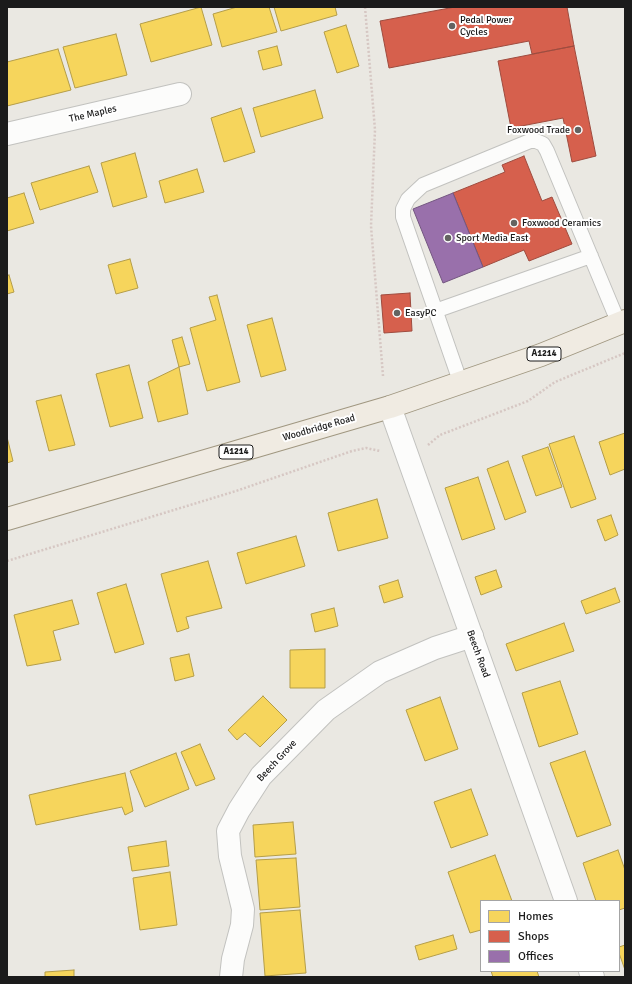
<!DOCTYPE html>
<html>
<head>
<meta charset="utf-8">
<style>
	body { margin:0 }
	#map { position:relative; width:632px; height:984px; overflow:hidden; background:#eae8e2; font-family:Signika,sans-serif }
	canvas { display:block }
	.frame { position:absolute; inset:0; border:8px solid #1b1b1b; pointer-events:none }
	.legend { position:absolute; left:480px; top:900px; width:140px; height:72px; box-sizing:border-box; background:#fff; border:1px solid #a4a4a4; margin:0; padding:5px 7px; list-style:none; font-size:12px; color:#1b1b1b }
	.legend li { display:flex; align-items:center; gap:8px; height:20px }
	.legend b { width:20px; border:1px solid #a4a4a4 }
</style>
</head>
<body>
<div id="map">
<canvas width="632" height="984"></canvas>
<div class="frame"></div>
<ul class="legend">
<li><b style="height:11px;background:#f6d55c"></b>Homes</li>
<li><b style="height:11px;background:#d6604d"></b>Shops</li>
<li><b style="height:11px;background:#9970ab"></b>Offices</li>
</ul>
</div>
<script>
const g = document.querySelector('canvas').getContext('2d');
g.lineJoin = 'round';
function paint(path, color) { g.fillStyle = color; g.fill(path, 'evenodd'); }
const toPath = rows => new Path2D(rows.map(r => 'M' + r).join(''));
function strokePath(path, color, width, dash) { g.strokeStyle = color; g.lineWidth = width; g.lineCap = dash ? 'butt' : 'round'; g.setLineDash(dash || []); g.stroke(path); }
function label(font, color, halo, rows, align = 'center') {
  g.font = font + ' Signika,sans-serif'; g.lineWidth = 4; g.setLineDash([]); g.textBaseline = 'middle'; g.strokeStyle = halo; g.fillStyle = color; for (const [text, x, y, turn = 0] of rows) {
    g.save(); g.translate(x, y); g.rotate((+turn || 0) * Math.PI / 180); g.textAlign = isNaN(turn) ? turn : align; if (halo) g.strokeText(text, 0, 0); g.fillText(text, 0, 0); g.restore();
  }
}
const homes = toPath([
	[201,7,212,45,151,62,140,24,201,7],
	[237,7,269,7,277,32,222,47,213,14,237,7],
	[274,7,335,7,337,15,281,31,274,7],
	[346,25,359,66,337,73,324,32,346,25],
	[116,34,127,75,75,88,63,47,116,34],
	[277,46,282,65,263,70,258,51,277,46],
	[58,49,71,90,7,106,7,62,58,49],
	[315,90,323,118,261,137,253,108,315,90],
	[241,108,255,152,224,162,211,118,241,108],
	[135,153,147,197,113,207,101,163,135,153],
	[89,166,98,192,40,210,31,183,89,166],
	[197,169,204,192,165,203,159,181,197,169],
	[24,193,34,223,7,231,7,198,24,193],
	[130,259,138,288,116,294,108,265,130,259],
	[9,275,14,292,7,294,7,276,9,275],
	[217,295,240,382,207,391,190,328,216,320,209,297,217,295],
	[272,318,286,370,261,377,247,325,272,318],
	[182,337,190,364,179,367,172,340,182,337],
	[129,365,143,418,110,427,96,374,129,365],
	[179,367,188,414,158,422,148,382,179,367],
	[61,395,75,445,49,451,36,401,61,395],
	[625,433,625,469,610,475,599,442,625,433],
	[574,436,596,499,571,508,549,444,574,436],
	[7,437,13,461,7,463,7,437],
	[548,447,562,487,536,496,522,456,548,447],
	[508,461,526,512,505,520,487,469,508,461],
	[478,477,495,529,462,540,445,488,478,477],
	[377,499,388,538,338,551,328,513,377,499],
	[611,515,618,535,605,541,597,520,611,515],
	[296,536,305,566,246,584,237,553,296,536],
	[208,561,222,608,186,617,189,628,177,632,161,574,208,561],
	[496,570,502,587,481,595,475,577,496,570],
	[398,580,403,597,384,603,379,586,398,580],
	[126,584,144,644,115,653,97,593,126,584],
	[615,588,620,602,586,614,581,601,615,588],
	[72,600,79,624,53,631,61,660,27,666,14,615,72,600],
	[334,608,338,626,315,632,311,614,334,608],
	[564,623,574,651,516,671,506,644,564,623],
	[325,649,325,688,290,688,290,650,325,649],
	[189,654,194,676,175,681,170,658,189,654],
	[560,681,578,734,539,747,522,693,560,681],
	[263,696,287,720,260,747,245,733,237,740,228,730,263,696],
	[440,697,458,749,425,761,406,710,440,697],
	[200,744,215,779,196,786,181,752,200,744],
	[585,751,611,825,577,837,550,763,585,751],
	[176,753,189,789,145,807,130,771,176,753],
	[125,773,133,811,125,815,122,807,36,825,29,795,125,773],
	[471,789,488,835,451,848,434,802,471,789],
	[293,822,296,854,255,857,253,825,293,822],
	[166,841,169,866,132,871,128,847,166,841],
	[618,850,625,870,625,908,619,910,619,901,596,901,583,863,618,850],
	[495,855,512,901,481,901,481,930,470,933,448,872,495,855],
	[296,858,300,907,260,910,256,860,296,858],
	[170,872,177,925,140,930,133,878,170,872],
	[300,910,306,973,265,976,260,913,300,910],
	[453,935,457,949,419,960,415,946,453,935],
	[625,945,625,970,619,953,619,947,625,945],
	[74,970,74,977,45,977,45,972,74,970],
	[491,971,537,971,539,977,493,977,491,971]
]);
const shops = toPath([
	[455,7,567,7,574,46,532,54,529,41,389,68,380,21,455,7],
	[574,46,596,156,572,162,563,118,511,128,498,61,574,46],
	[524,156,542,201,552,197,572,244,529,261,524,250,483,267,453,193,505,172,502,165,524,156],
	[410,293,412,331,384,333,381,295,410,293]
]);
const offices = toPath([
	[453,193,483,267,443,283,413,209,453,193]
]);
const path = toPath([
	[365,7,375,130,371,226,383,376],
	[428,445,440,435,528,401,555,382,625,353],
	[7,561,236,491,352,451,366,448,380,451]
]);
const service = toPath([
	[435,311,591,256],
	[461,384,403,217,403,209,408,199,423,185,530,141,536,141,543,144,547,151,619,324]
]);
const minor = toPath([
	[7,134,180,94],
	[231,977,233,959,242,925,243,909,230,856,228,831,239,810,261,776,326,710,380,672,435,648,472,636]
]);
const tertiary = toPath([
	[390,407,566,901],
	[590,971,593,977]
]);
const primary = toPath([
	[7,519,390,407,541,355,625,321]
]);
const markers = [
	[452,26,4,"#636361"],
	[578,130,4,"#636361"],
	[514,223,4,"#636361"],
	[448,238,4,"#636361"],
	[397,313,4,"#636361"]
];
const shields = [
	[544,354,34],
	[236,452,34]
];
const shieldNames = [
	["A1214",544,354],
	["A1214",236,452]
];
const poiNames = [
	["Pedal Power",460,20],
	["Cycles",460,32],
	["Foxwood Trade",570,130,"right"],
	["Foxwood Ceramics",522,223],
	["Sport Media East",456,238],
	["EasyPC",405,313]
];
const streetNames = [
	["The Maples",93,114,-13],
	["Woodbridge Road",319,428,-16],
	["Beech Road",478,654,70],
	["Beech Grove",277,761,-47]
];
paint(homes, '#f6d55c');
strokePath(homes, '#b49d48', 1);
paint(shops, '#d6604d');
strokePath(shops, '#9e4b3e', 1);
paint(offices, '#9970ab');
strokePath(offices, '#735680', 1);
strokePath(service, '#c2c2bf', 16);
strokePath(minor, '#c2c2bf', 24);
strokePath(tertiary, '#c2c2bf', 24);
strokePath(primary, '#a09780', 24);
strokePath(path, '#d6c7c3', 2.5, [2, 2]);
strokePath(service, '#fcfcfb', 14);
strokePath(minor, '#fcfcfb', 22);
strokePath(tertiary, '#fcfcfb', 22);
strokePath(primary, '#f0ebe2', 22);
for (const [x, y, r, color] of markers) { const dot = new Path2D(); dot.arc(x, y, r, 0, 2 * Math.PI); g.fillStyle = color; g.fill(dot); strokePath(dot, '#fff', 1.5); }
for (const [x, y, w] of shields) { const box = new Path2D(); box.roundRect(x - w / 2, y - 7, w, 14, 3); g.fillStyle = '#fff'; g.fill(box); strokePath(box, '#1b1b1b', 1); }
label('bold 9px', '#1b1b1b', null, shieldNames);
label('10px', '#1b1b1b', '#fff', poiNames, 'left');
label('10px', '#1b1b1b', '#fff', streetNames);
</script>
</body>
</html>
